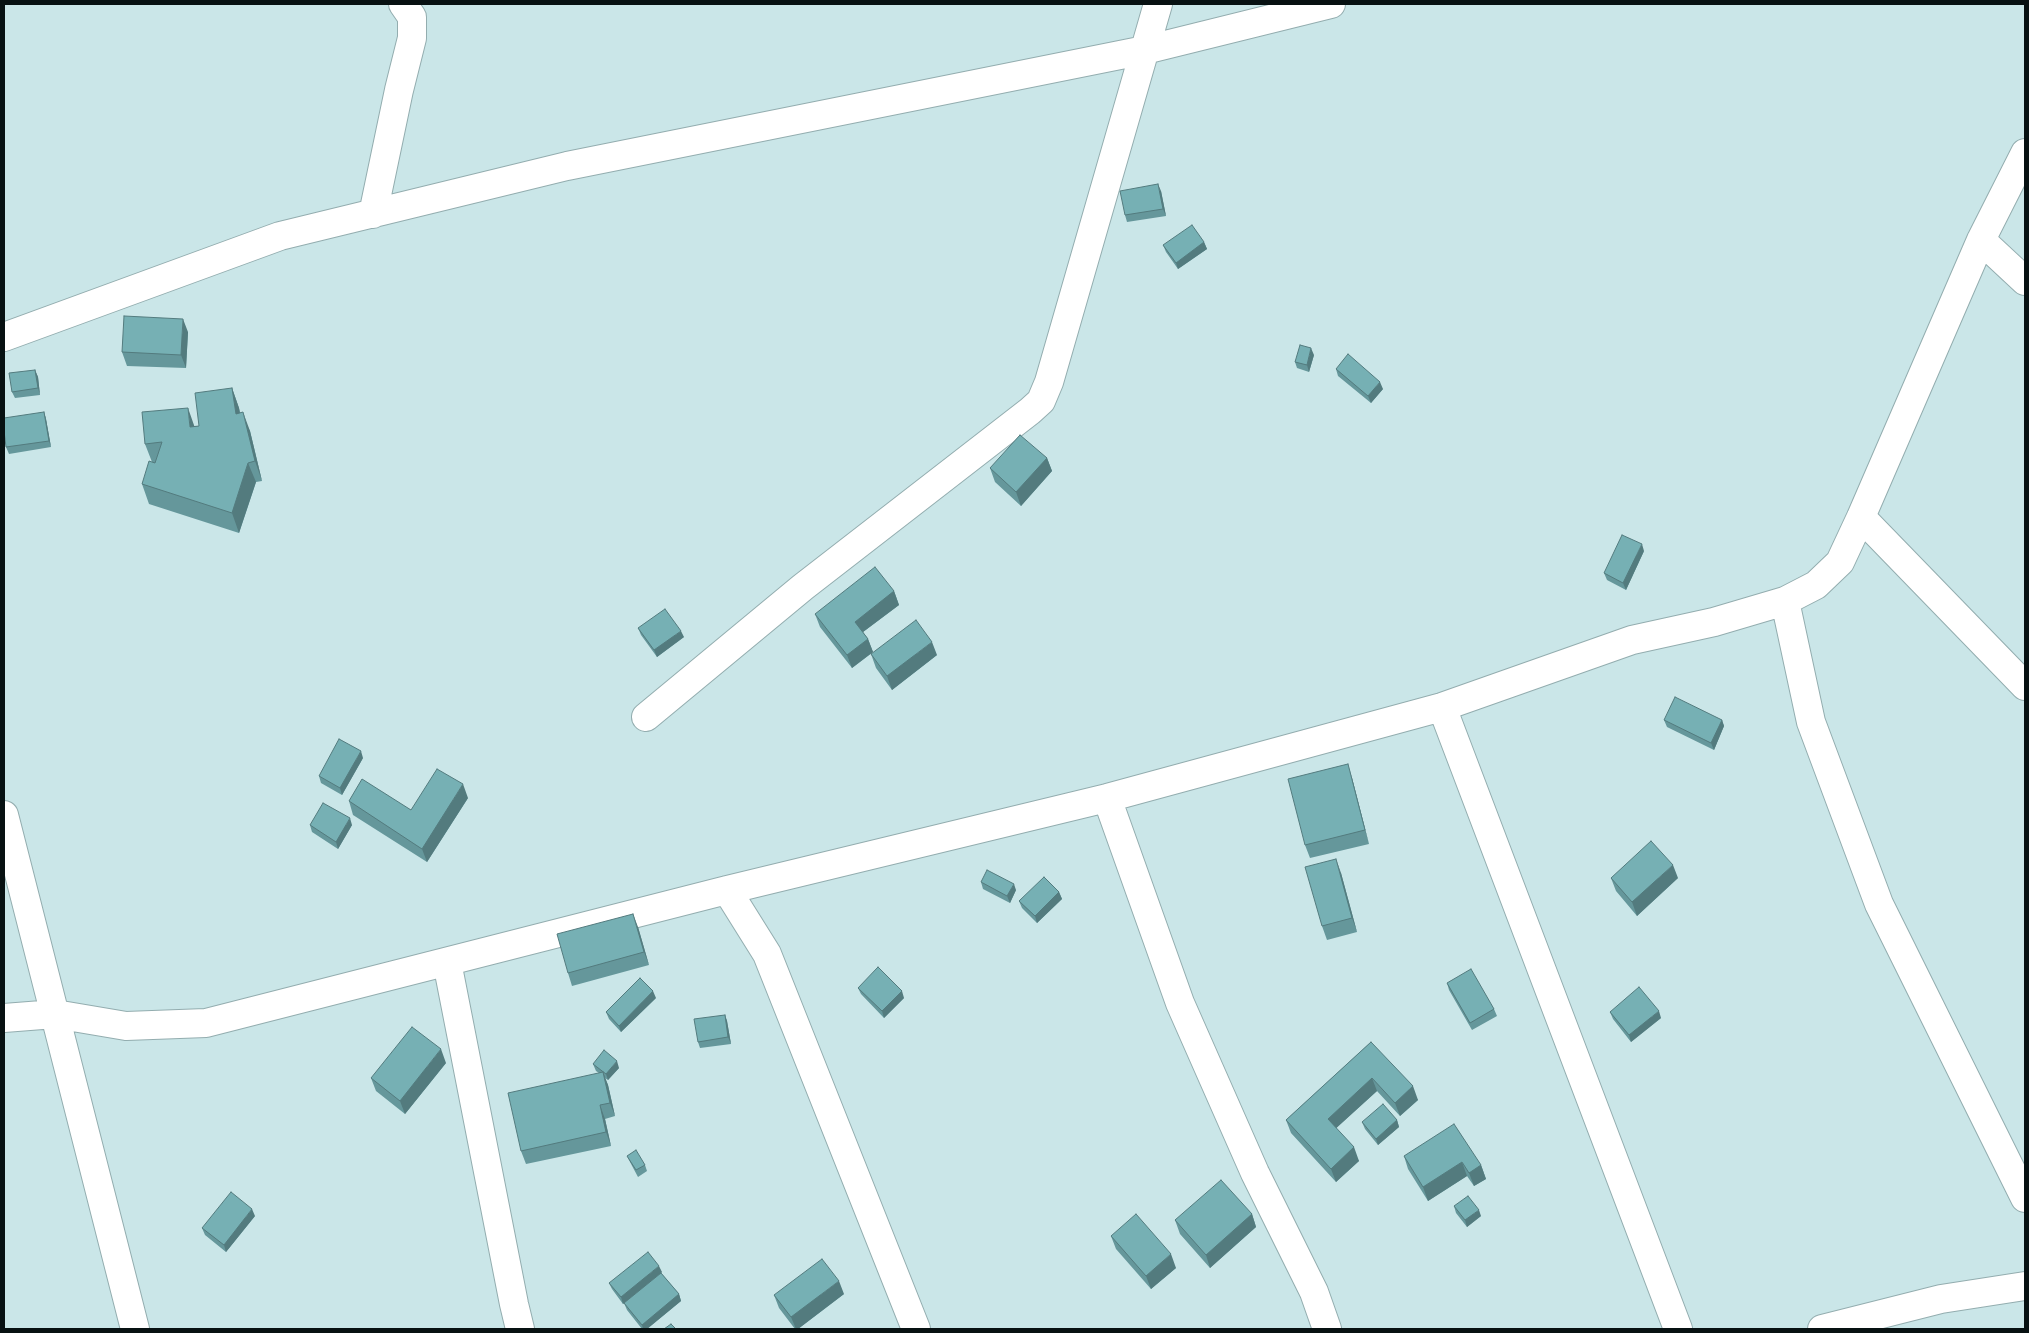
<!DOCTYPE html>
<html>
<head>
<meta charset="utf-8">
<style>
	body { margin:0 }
	#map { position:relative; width:2029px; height:1333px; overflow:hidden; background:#cae6e8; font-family:"Noto Sans",sans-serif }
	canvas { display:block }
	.frame { position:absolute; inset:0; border:5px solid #071112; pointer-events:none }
</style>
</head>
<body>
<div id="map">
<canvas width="2029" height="1333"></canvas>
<div class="frame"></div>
</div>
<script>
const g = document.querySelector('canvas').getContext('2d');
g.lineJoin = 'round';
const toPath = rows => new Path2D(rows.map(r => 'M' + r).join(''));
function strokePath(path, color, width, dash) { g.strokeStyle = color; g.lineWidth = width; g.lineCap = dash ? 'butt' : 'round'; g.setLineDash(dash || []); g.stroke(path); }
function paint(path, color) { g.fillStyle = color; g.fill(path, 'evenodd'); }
const street = toPath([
	[373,214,399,90,412,38,412,17,403,4],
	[1981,240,2025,281],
	[4,337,280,236,567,166,1145,50,1331,4],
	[1861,517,2025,686],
	[1785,601,1811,722,1879,904,2025,1198],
	[1442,707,1678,1329],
	[646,717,803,587,1030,411,1041,401,1049,382,1158,4],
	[1107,798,1180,1003,1255,1173,1314,1292,1327,1329],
	[4,815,135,1329],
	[727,890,767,954,916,1329],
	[447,962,514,1304,520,1329],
	[4,1018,55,1014,126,1026,206,1023,727,890,1107,798,1442,707,1632,640,1714,622,1785,601,1816,585,1840,562,1861,517,1981,240,2025,153],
	[1822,1329,1941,1299,2025,1286]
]);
const wall = toPath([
	[1161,191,1166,216,1127,222,1125,215],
	[1204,242,1207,249,1178,269,1166,252,1163,245],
	[188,332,186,368,127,366,122,352],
	[1314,355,1309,372,1297,368,1295,362],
	[1336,369,1383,389,1371,403,1338,376],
	[35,370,38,377,40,395,15,398,12,392],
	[232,388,239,408,240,412,250,431,262,481,256,482,239,533,149,504,142,484,152,462,145,444,195,426,199,426],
	[44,412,46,419,51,447,9,454,6,447],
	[1047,458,1052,471,1021,506,995,482,990,468],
	[1644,551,1626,590,1607,580,1604,573],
	[894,591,899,605,863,632,868,639,873,652,852,668,820,627,815,614],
	[638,628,684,637,657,657,641,635],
	[871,654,937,655,892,690,876,668],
	[1664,720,1722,720,1724,726,1714,750,1667,727],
	[363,758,342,795,321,783,319,776],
	[1352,778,1369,844,1310,858,1305,845],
	[468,798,427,862,353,815,349,801,411,810],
	[310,825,352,825,338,849,312,832],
	[1341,873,1357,932,1327,940,1322,926],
	[1611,878,1678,878,1637,916,1616,891],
	[981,882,1016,890,1010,903,983,889],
	[1059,892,1062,899,1037,923,1022,908,1019,901],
	[638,927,649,965,572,986,568,973],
	[1447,983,1494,1009,1497,1016,1472,1030,1449,990],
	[858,988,904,998,884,1018,861,994],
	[656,998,621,1032,609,1019,606,1012],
	[1610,1012,1661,1018,1631,1042,1613,1019],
	[725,1015,727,1021,731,1044,700,1048,698,1042],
	[1371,1042,1418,1100,1400,1116,1377,1091,1336,1128,1359,1161,1336,1182,1291,1133,1286,1120],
	[446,1063,405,1114,376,1091,371,1078],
	[593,1064,619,1068,608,1080,605,1078,608,1085,615,1116,605,1119,611,1146,526,1164,521,1151,599,1073,596,1071],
	[1397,1120,1399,1127,1378,1145,1365,1129,1362,1122],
	[627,1156,645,1165,647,1171,638,1177,630,1162],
	[1404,1156,1481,1165,1486,1179,1474,1186,1467,1176,1428,1201,1408,1169],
	[1454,1206,1481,1216,1467,1227,1456,1213],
	[1252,1214,1256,1227,1210,1268,1180,1234,1175,1220],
	[255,1216,226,1252,205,1235,202,1228],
	[1111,1236,1176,1268,1151,1289,1116,1249],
	[662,1272,661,1273,679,1294,681,1301,647,1329,642,1329,627,1310,624,1303,645,1286,623,1304,612,1289,609,1283],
	[844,1294,798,1329,795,1329,779,1308,774,1295]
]);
const shadedWall = toPath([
	[1158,184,1161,191,1166,216,1163,209],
	[1204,242,1207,249,1178,269,1176,263],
	[183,319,188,332,186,368,181,355],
	[1311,348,1314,355,1309,372,1307,365],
	[35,370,38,377,40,395,38,388],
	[1380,382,1383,389,1371,403,1368,396],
	[232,388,239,408,243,433,236,414],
	[188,408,195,428,190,427],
	[44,412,46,419,51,447,49,441],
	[243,412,250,431,262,481,255,461],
	[1047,458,1052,471,1021,506,1016,492],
	[248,463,256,482,239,533,232,513],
	[1642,544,1644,551,1626,590,1623,583],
	[894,591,899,605,859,635,855,622],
	[681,631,684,637,657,657,654,650],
	[868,639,873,652,852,668,847,655],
	[932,642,937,655,892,690,887,676],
	[1722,720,1724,726,1714,750,1711,743],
	[361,751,363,758,342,795,340,788],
	[1348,764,1352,778,1369,844,1365,830],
	[463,784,468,798,427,862,422,849],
	[350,818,352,825,338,849,336,842],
	[1336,859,1341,873,1357,932,1352,918],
	[1673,865,1678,878,1637,916,1632,902],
	[1014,884,1016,890,1010,903,1007,896],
	[1059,892,1062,899,1037,923,1035,916],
	[633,914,638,927,649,965,644,952],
	[653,991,656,998,621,1032,619,1026],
	[902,991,904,998,884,1018,882,1011],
	[1659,1011,1661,1018,1631,1042,1629,1035],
	[725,1015,727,1021,731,1044,728,1037],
	[441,1049,446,1063,405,1114,400,1101],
	[617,1061,619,1068,608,1080,606,1074],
	[603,1072,608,1085,615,1116,610,1103],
	[1372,1078,1377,1091,1332,1132,1328,1119],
	[1413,1086,1418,1100,1400,1116,1395,1103],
	[600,1105,605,1119,611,1146,606,1132],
	[1397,1120,1399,1127,1378,1145,1376,1139],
	[1354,1147,1359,1161,1336,1182,1331,1169],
	[1462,1162,1467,1176,1428,1201,1423,1187],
	[1481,1165,1486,1179,1474,1186,1469,1173],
	[252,1209,255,1216,226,1252,224,1245],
	[1479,1210,1481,1216,1467,1227,1465,1220],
	[1252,1214,1256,1227,1210,1268,1206,1255],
	[1171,1254,1176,1268,1151,1289,1146,1276],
	[659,1266,662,1272,623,1304,621,1297],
	[839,1281,844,1294,798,1329,796,1329,791,1317],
	[679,1294,681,1301,647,1329,643,1329,642,1325]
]);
const building = toPath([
	[1158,184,1163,209,1125,215,1120,191,1158,184],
	[1192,225,1204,242,1176,263,1163,245,1192,225],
	[124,316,183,319,181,355,122,352,124,316],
	[1300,345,1311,348,1307,365,1295,362,1300,345],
	[1348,354,1380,382,1368,396,1336,369,1348,354],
	[35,370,38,388,12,392,9,373,35,370],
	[232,388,236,414,243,412,255,461,248,463,232,513,142,484,149,461,155,463,162,442,145,444,142,412,188,408,190,427,199,426,195,393,232,388],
	[44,412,49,441,6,447,4,431,4,418,44,412],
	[1020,435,1047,458,1016,492,990,468,1020,435],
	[1622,535,1642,544,1623,583,1604,573,1622,535],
	[875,567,894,591,855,622,868,639,847,655,815,614,875,567],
	[665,609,681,631,654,650,638,628,665,609],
	[916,620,932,642,887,676,871,654,916,620],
	[1675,697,1722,720,1711,743,1664,720,1675,697],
	[339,739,361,751,340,788,319,776,339,739],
	[1348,764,1365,830,1305,845,1288,779,1348,764],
	[437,769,463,784,422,849,349,801,362,779,411,810,437,769],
	[323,803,350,818,336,842,310,825,323,803],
	[1651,841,1673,865,1632,902,1611,878,1651,841],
	[1336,859,1352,918,1322,926,1305,867,1336,859],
	[987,870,1014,884,1007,896,981,882,987,870],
	[1044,877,1059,892,1035,916,1019,901,1044,877],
	[633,914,644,952,568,973,557,934,633,914],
	[878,967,902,991,882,1011,858,988,878,967],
	[1471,969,1494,1009,1470,1023,1447,983,1471,969],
	[640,978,653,991,619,1026,606,1012,640,978],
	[1639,987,1659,1011,1629,1035,1610,1012,1639,987],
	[725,1015,728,1037,698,1042,694,1019,725,1015],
	[412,1027,441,1049,400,1101,371,1078,412,1027],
	[1371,1042,1413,1086,1395,1103,1372,1078,1328,1119,1354,1147,1331,1169,1286,1120,1371,1042],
	[604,1050,617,1061,606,1074,593,1064,604,1050],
	[603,1072,610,1103,600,1105,606,1132,521,1151,508,1093,603,1072],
	[1383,1104,1397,1120,1376,1139,1362,1122,1383,1104],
	[1454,1124,1481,1165,1469,1173,1462,1162,1423,1187,1404,1156,1454,1124],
	[636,1150,645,1165,636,1170,627,1156,636,1150],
	[1221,1180,1252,1214,1206,1255,1175,1220,1221,1180],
	[231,1192,252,1209,224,1245,202,1228,231,1192],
	[1468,1196,1479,1210,1465,1220,1454,1206,1468,1196],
	[1136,1214,1171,1254,1146,1276,1111,1236,1136,1214],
	[648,1252,659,1266,621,1297,609,1283,648,1252],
	[822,1259,839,1281,791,1317,774,1295,822,1259],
	[661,1273,679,1294,642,1325,624,1303,661,1273],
	[671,1324,676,1329,664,1329,671,1324]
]);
strokePath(street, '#93adaf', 30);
strokePath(street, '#fff', 28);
paint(wall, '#65979b');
paint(shadedWall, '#537b7e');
paint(building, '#76b0b4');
strokePath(building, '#537b7e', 1);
</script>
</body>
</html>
